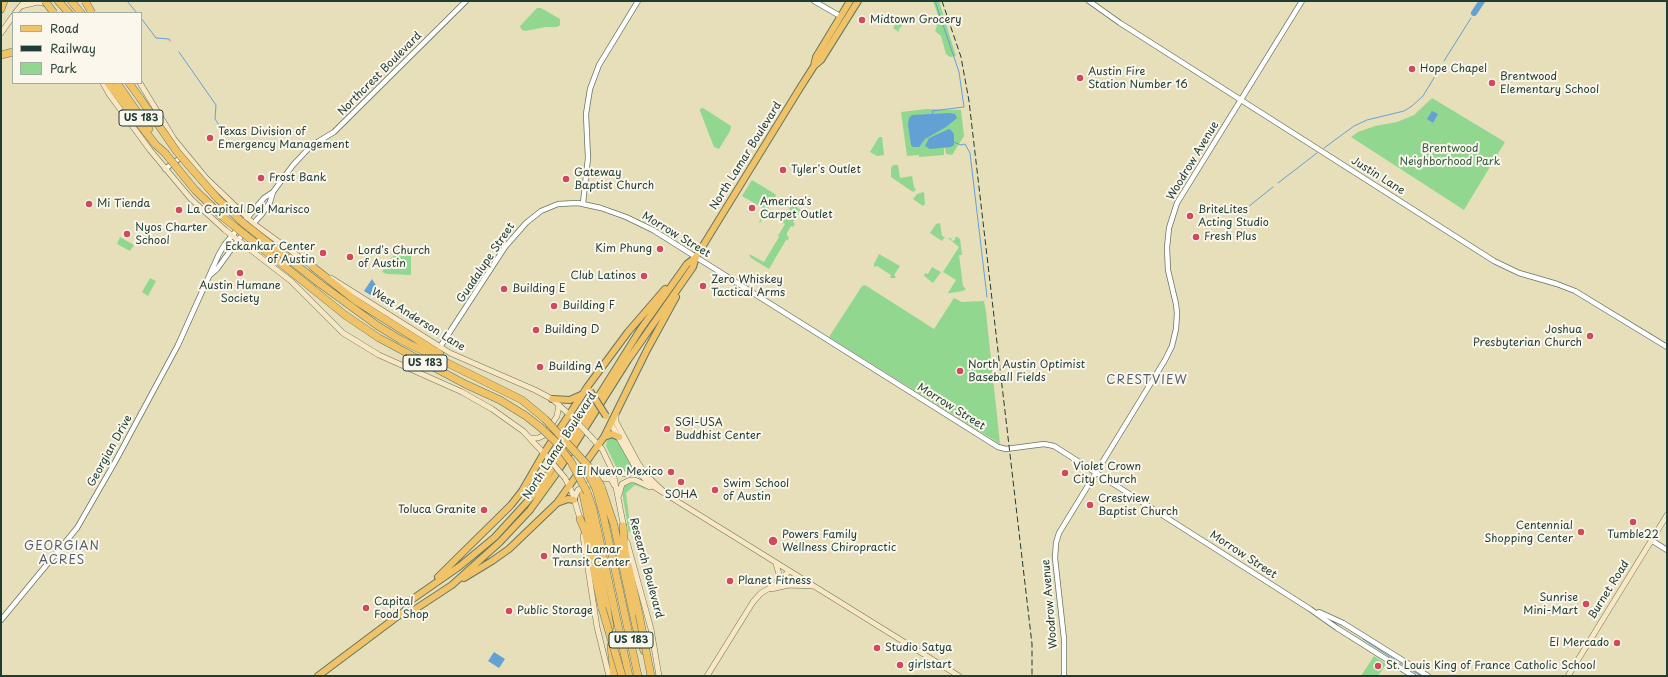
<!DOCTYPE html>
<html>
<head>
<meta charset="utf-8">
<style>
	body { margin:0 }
	#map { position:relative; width:1668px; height:677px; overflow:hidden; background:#e6dfba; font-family:"Playpen Sans",sans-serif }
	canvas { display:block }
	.frame { position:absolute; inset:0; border:2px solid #1f3d34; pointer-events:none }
	.legend { position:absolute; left:12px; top:12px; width:130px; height:72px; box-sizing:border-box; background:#fbf7ec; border:1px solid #a3ada2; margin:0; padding:5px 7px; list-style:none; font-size:12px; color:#1f3d34 }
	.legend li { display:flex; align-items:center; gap:8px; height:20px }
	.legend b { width:20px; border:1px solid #a3ada2 }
</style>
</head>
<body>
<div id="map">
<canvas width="1668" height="677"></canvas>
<div class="frame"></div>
<ul class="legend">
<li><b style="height:5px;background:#f0c369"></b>Road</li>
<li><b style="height:5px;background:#1f3d34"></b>Railway</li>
<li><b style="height:11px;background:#91d790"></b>Park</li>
</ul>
</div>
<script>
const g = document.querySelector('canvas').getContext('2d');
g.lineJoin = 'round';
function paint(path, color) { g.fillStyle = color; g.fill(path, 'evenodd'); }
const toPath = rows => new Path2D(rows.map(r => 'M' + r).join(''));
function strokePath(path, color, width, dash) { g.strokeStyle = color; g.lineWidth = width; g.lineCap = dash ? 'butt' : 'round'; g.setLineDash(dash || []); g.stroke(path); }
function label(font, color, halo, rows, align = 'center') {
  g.font = font + ' "Playpen Sans",sans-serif'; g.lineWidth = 4; g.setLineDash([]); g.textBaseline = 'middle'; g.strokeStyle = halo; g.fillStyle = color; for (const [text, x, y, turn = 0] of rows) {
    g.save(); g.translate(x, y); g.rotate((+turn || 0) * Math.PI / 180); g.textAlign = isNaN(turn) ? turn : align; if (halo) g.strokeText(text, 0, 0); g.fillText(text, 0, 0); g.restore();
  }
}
const green = toPath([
	[933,1,939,1,956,56,950,57,946,54,941,36,935,31,937,26,935,24,940,21],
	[537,8,541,8,560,19,560,25,557,27,546,27,525,31,521,29,520,26,522,24],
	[898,20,903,25,899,29,899,32,893,28],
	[1432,98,1505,142,1464,210,1351,137,1358,132,1375,126,1397,122,1414,115],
	[703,108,731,126,730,131,719,149,714,147,700,111,700,109],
	[927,109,961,110,964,136,952,155,946,154,945,148,944,148,944,155,919,157,919,155,907,156,901,112],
	[879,137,882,137,884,155,877,156,870,152],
	[893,165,898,165,900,178,912,176,914,187,916,190,913,192,891,177,891,168],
	[752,180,775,194,776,196,760,223,759,222,766,210,742,196],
	[924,192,925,204,923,206,913,199,917,194],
	[792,204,801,210,801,214,800,215,798,214,793,222,795,224,793,227,791,226,787,233,787,236,789,237,788,240,786,240,769,269,751,258,749,254,764,262,779,237,778,236,785,224,782,222],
	[940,223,942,236,945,237,942,241,930,233,936,224],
	[120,237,134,245,130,251,117,244],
	[955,237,958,237,960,239,962,255,959,255,963,286,966,289,963,291,950,293,948,293,956,280,943,272,959,247,948,238,951,238,952,241,955,240],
	[404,251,411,253,411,275,387,274,382,272,389,260,398,252],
	[879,254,900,266,894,275,896,277,895,278,890,278,891,275,877,266,874,267,874,264],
	[932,267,941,272,933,283,924,276,925,273,928,274],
	[150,278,156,281,148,296,142,292],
	[865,285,934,329,954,298,962,302,984,301,986,312,1000,444,829,337,862,286],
	[611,437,617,438,634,471,624,473,618,471,606,446,607,440],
	[633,482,652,492,635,485,626,493,631,531,629,532,629,534,622,492,623,486],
	[1374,656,1386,664,1378,676,1361,676]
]);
const water = toPath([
	[1432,111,1438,114,1433,123,1427,119],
	[950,113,955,114,957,118,946,127,925,139,919,147,913,147,911,145,908,125,909,118,912,115],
	[949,129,951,130,954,134,954,145,951,147,930,149,925,146,929,138],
	[372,279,386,301,385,304,364,291],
	[494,652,505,659,499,668,488,661]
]);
const stream = toPath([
	[127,1,137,13],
	[141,18,156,38,169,39,170,41],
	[179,52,216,105,215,119,227,137],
	[1444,61,1471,18],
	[933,114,932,111,964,107,959,72,935,1],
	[954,142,961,145,965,144,970,153,987,297],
	[1324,148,1354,126,1367,120,1404,111,1412,106,1423,96,1440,68],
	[1278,183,1317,153],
	[1238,215,1273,187],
	[1363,639,1395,660],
	[1400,663,1421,676]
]);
const river = toPath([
	[1474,13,1482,1]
]);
const tertiary = toPath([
	[814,1,840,16],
	[1089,1,1120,23,1494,261,1519,273,1557,284,1575,291,1667,347],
	[165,169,183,156],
	[583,203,588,158,586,114,590,89,599,65,638,1],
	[210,275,217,269,238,240,262,214,270,202,273,192],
	[440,347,505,247,526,223,541,211,558,204,578,203,601,208,626,217,653,230,998,447,1006,449,1044,444,1054,446,1310,609,1337,628,1413,676],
	[1651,540,1667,550],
	[1319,612,1343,623,1428,676],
	[1,620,77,528,115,462,178,345,219,254,225,244,264,198,273,192,293,165,311,146,334,132,466,1],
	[1064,676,1064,639,1055,558,1056,543,1059,533,1165,360,1172,346,1176,329,1177,313,1176,304,1168,270,1167,248,1169,228,1177,203,1302,1]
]);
const secondary = toPath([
	[21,6,38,2,47,4],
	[15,13,25,1],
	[1,33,13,16],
	[103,83,109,94,150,150,191,199,225,230,291,281,343,333,379,355,462,392,492,409,523,431,548,458],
	[140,83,174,139,206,178,254,224,316,269],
	[331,278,450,353,535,390,552,399,571,416],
	[616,414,616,422,638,463,646,475,664,492],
	[611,424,638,472,651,485,959,676],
	[591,437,602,449,613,472,624,528],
	[530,438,538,438,545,435,557,416,559,405],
	[613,472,623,474,640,472],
	[565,478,572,492,581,522],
	[619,495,622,484,630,480,635,480,650,487],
	[574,499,578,490,601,478,611,479,614,485],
	[583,536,597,627,609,676],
	[627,542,651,629,659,676],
	[776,564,779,574,777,583],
	[771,589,789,585,813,586],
	[707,676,753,602,761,593,777,584,789,571],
	[1568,676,1667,515]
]);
const primary = toPath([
	[814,66,816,57,850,1],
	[552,399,570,400,581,395],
	[604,437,612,434,619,437],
	[557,503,568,499,574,500],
	[438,577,511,505,522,491,544,453,588,386,628,332,665,289],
	[464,578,492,561,509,549,557,503,604,437,647,350,676,297],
	[406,610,407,603,460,566,495,537,537,491,573,437,640,330,687,264,696,257],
	[318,676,406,610,414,610,452,585,500,542,530,510,556,474,628,360,684,280,693,267,696,257,800,88,814,66,821,60,858,1]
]);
const motorway = toPath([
	[58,1,69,13],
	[71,1,81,13],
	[1,9,4,1],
	[1,55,13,52],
	[108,83,155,144,165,153],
	[117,83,149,129],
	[129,83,140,98],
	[313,267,356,301,440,354],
	[319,283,378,326,401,340,522,400,545,419],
	[314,290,345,315,379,338,465,384,500,400,526,416,540,427],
	[601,486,614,525,636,627,644,651],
	[596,489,603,514,638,676],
	[587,492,593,509,629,676],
	[583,494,607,608,610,627],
	[580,519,585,531,602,608],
	[623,526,625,551,639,614],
	[611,646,614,676]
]);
const rail = toPath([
	[942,1,961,57,969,101,1032,644,1032,676]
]);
const secondaryBridge = toPath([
	[573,418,591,437],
	[548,458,565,478]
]);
const primaryBridge = toPath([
	[590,391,606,416]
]);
const motorwayBridge = toPath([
	[45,1,54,13],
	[85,1,92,13],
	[140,98,177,152,217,198,242,222,319,283],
	[165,153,195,190,224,218,314,290],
	[545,419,590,468,601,486],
	[540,427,555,441,571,462,587,492],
	[586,469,596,489],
	[602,608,622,676],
	[639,614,651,676]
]);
const markers = [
	[862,20,4,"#d1495b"],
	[1412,69,4,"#d1495b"],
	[1080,78,4,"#d1495b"],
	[1492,83,4,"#d1495b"],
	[210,138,4,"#d1495b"],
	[783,170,4,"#d1495b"],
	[261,178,4,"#d1495b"],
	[566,179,4,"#d1495b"],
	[89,204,4,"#d1495b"],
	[752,208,4,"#d1495b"],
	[179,210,4,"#d1495b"],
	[1190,216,4,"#d1495b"],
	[127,234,4,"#d1495b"],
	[1196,237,4,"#d1495b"],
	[660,249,4,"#d1495b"],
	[323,253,4,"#d1495b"],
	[350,257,4,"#d1495b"],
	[240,273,4,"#d1495b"],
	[644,276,4,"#d1495b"],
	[703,286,4,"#d1495b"],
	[504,289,4,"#d1495b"],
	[554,306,4,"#d1495b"],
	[536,330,4,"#d1495b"],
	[1590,336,4,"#d1495b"],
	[540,367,4,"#d1495b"],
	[960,371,4,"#d1495b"],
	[667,429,4,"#d1495b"],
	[671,472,4,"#d1495b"],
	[1065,473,4,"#d1495b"],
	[681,482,4,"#d1495b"],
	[715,490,4,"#d1495b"],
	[1090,505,4,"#d1495b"],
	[484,510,4,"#d1495b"],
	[1633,522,4,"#d1495b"],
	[1581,532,4,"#d1495b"],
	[773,541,5,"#d1495b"],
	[544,556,4,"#d1495b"],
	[730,581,4,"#d1495b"],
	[1586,604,4,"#d1495b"],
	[366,608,4,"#d1495b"],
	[509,611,4,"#d1495b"],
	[1617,643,4,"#d1495b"],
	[877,648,4,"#d1495b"],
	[900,665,4,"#d1495b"],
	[1378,666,4,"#d1495b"]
];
const shields = [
	[141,118,44],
	[425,363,44],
	[631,640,44]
];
const shieldNames = [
	["US 183",141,118],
	["US 183",425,363],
	["US 183",631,640]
];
const poiNames = [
	["Midtown Grocery",870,20],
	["Hope Chapel",1420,69],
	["Austin Fire",1088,72],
	["Station Number 16",1088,85],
	["Brentwood",1500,77],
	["Elementary School",1500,90],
	["Texas Division of",218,132],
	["Emergency Management",218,145],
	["Tyler's Outlet",791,170],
	["Gateway",574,173],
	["Baptist Church",574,186],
	["Frost Bank",269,178],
	["America's",760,202],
	["Carpet Outlet",760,215],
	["Mi Tienda",97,204],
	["La Capital Del Marisco",187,210],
	["BriteLites",1198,210],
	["Acting Studio",1198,223],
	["Nyos Charter",135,228],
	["School",135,241],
	["Fresh Plus",1204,237],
	["Eckankar Center",315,247,"right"],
	["of Austin",315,260,"right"],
	["Kim Phung",652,249,"right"],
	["Lord's Church",358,251],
	["of Austin",358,264],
	["Club Latinos",636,276,"right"],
	["Zero Whiskey",711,280],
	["Tactical Arms",711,293],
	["Austin Humane",240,286,"center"],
	["Society",240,299,"center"],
	["Building E",512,289],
	["Building F",562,306],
	["Building D",544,330],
	["Joshua",1582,330,"right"],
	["Presbyterian Church",1582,343,"right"],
	["North Austin Optimist",968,365],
	["Baseball Fields",968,378],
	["Building A",548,367],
	["SGI-USA",675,423],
	["Buddhist Center",675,436],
	["Violet Crown",1073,467],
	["City Church",1073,480],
	["El Nuevo Mexico",663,472,"right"],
	["Swim School",723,484],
	["of Austin",723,497],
	["SOHA",681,495,"center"],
	["Crestview",1098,499],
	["Baptist Church",1098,512],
	["Toluca Granite",476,510,"right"],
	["Centennial",1573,526,"right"],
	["Shopping Center",1573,539,"right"],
	["Powers Family",782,535],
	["Wellness Chiropractic",782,548],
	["Tumble22",1633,535,"center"],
	["North Lamar",552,550],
	["Transit Center",552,563],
	["Planet Fitness",738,581],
	["Sunrise",1578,598,"right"],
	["Mini-Mart",1578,611,"right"],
	["Capital",374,602],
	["Food Shop",374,615],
	["Public Storage",517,611],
	["El Mercado",1609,643,"right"],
	["Studio Satya",885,648],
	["girlstart",908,665],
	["St. Louis King of France Catholic School",1386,666]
];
const streetNames = [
	["Northcrest Boulevard",380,74,-45],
	["North Lamar Boulevard",746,156,-58],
	["Woodrow Avenue",1193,161,-59],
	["Justin Lane",1378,176,32],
	["Morrow Street",676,235,31],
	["Guadalupe Street",486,263,-56],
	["West Anderson Lane",418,320,32],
	["Morrow Street",951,407,32],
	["North Lamar Boulevard",560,446,-57],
	["Georgian Drive",110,451,-61],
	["Morrow Street",1243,555,33],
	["Research Boulevard",646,568,75],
	["Burnet Road",1609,590,-58],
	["Woodrow Avenue",1050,604,-95]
];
const parkNames = [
	["Brentwood",1450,149],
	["Neighborhood Park",1450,162]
];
const neighbourhoodNames = [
	["CRESTVIEW",1147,381],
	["GEORGIAN",62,547],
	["ACRES",62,561]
];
paint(green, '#91d790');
paint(water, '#63a1d5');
strokePath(stream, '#63a1d5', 1);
strokePath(river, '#63a1d5', 6);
strokePath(tertiary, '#657663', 6);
strokePath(secondary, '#657663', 6);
strokePath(primary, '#657663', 8);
strokePath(motorway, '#657663', 8);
strokePath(tertiary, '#fff', 4.5);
strokePath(secondary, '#f9e7c3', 5);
strokePath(primary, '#f0c369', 6);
strokePath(motorway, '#f0c369', 7);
strokePath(rail, '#1f3d34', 1, [6, 3]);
strokePath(secondaryBridge, '#657663', 6, []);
strokePath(primaryBridge, '#657663', 8, []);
strokePath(motorwayBridge, '#657663', 8, []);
strokePath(secondaryBridge, '#f9e7c3', 5);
strokePath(primaryBridge, '#f0c369', 6);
strokePath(motorwayBridge, '#f0c369', 7);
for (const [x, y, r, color] of markers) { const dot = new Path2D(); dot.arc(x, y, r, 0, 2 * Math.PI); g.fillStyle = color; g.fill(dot); strokePath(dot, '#fbf7ec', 1.5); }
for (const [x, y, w] of shields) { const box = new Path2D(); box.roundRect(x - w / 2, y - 8, w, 16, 3); g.fillStyle = '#fbf7ec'; g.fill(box); strokePath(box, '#1f3d34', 1); }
label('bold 10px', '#1f3d34', null, shieldNames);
label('11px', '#1f3d34', '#fbf7ec', poiNames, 'left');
label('11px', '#1f3d34', '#fbf7ec', streetNames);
label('11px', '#365c46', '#fbf7ec', parkNames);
g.letterSpacing = '1px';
label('12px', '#515f70', '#fbf7ec', neighbourhoodNames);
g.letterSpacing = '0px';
</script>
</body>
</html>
